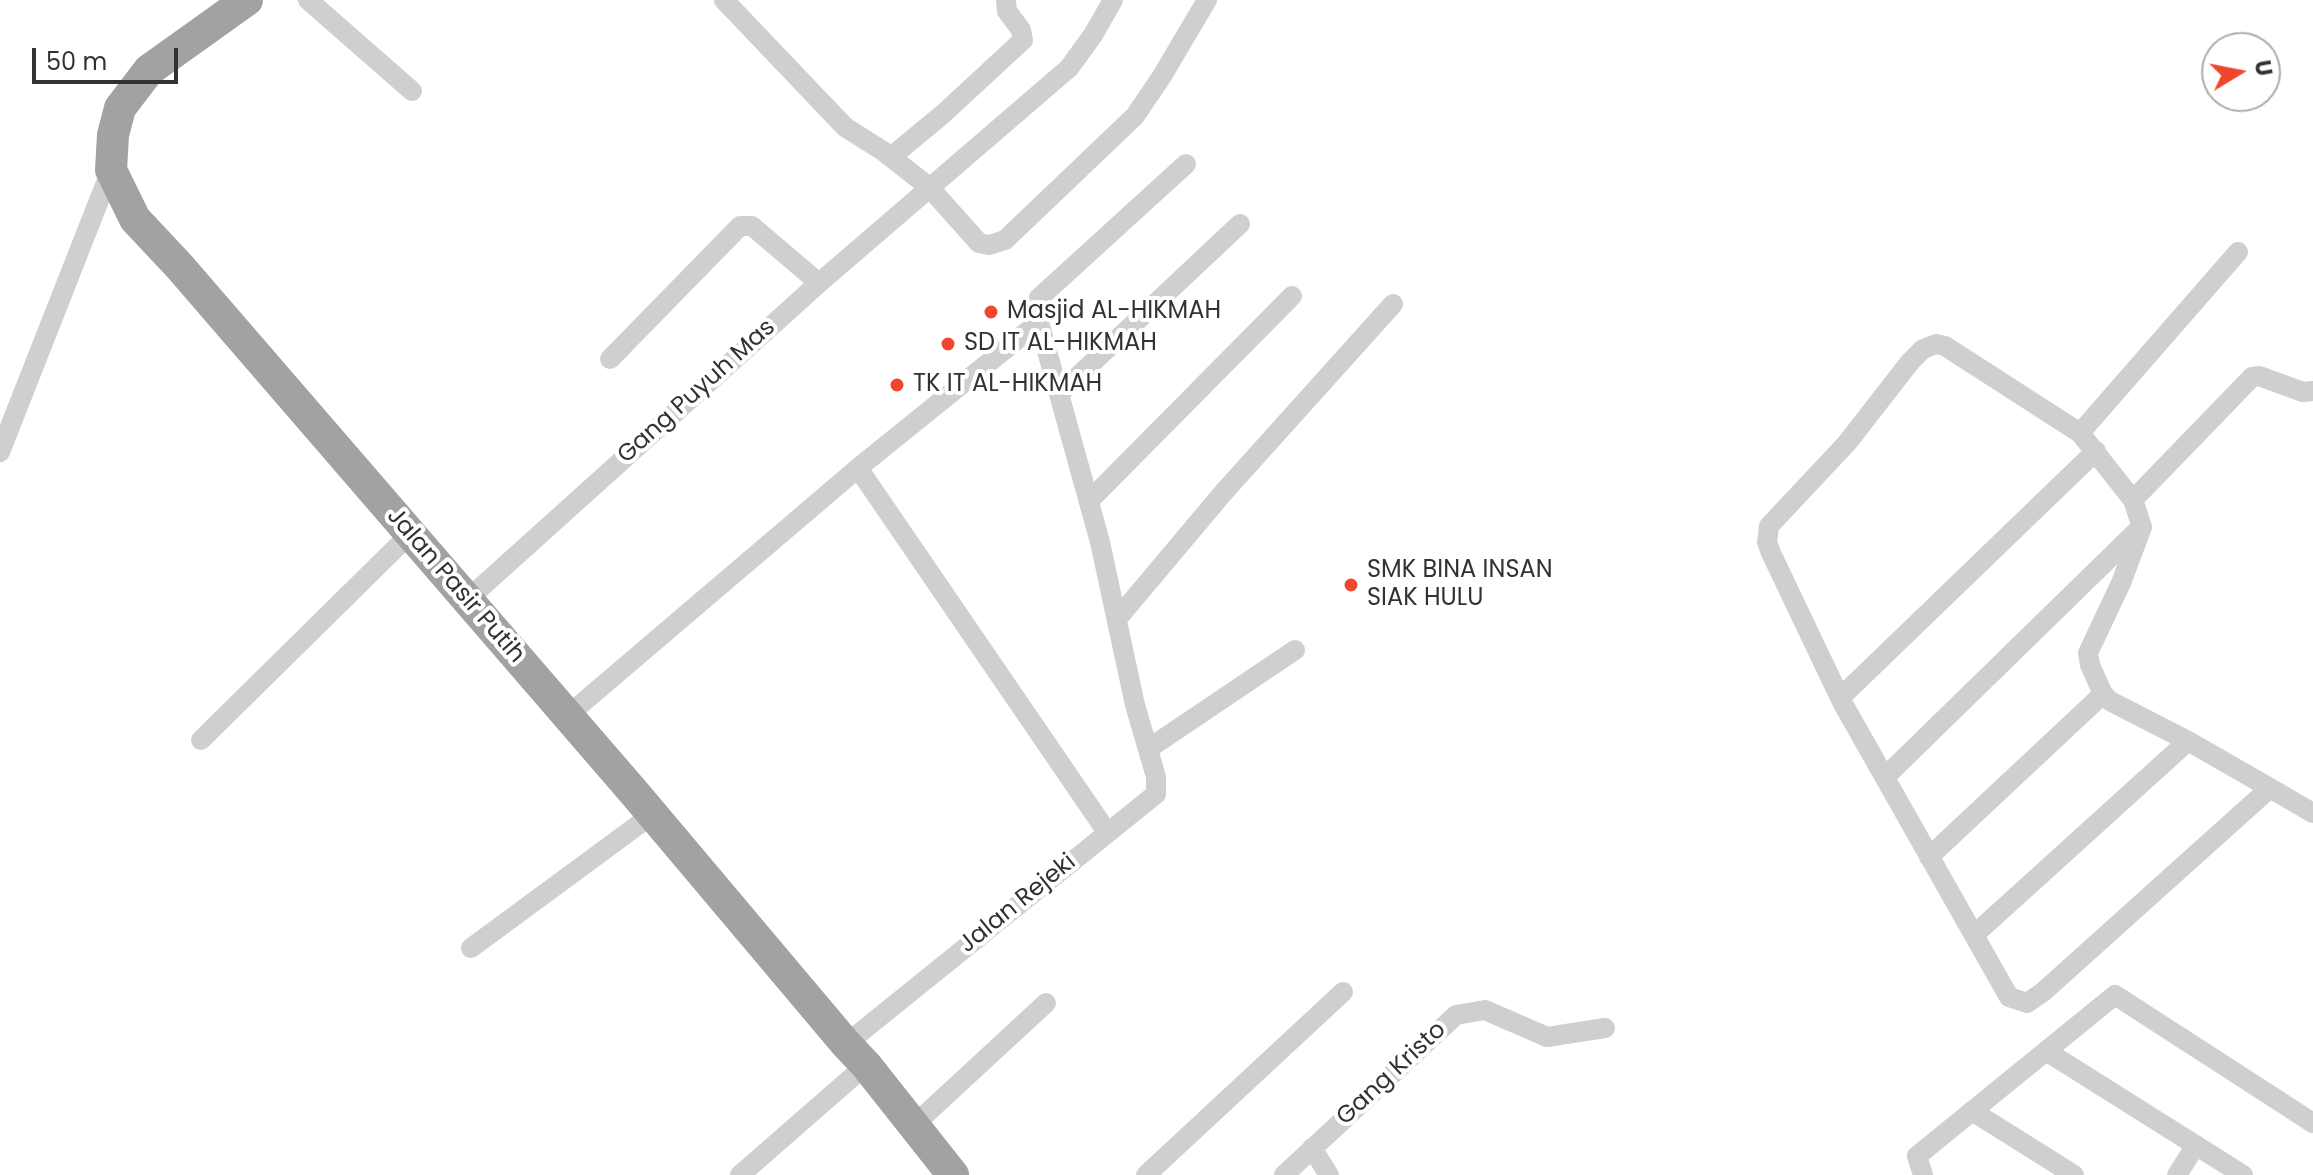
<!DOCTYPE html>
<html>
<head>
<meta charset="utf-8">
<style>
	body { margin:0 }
	#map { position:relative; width:2313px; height:1175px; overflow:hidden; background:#fff; font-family:Poppins,sans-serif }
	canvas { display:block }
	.north { position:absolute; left:2201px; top:32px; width:80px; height:80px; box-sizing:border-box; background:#fff; border:2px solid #adadad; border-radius:50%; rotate:80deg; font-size:22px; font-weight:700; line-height:32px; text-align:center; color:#323232 }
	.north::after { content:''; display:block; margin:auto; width:28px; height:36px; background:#f0462d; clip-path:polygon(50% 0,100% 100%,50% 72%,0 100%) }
	.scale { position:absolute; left:32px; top:48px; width:146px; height:36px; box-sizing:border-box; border:4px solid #323232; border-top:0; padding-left:10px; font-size:24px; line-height:28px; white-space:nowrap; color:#323232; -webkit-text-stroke:6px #fff; paint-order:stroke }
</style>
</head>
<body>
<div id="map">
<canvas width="2313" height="1175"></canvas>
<div class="north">U</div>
<div class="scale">50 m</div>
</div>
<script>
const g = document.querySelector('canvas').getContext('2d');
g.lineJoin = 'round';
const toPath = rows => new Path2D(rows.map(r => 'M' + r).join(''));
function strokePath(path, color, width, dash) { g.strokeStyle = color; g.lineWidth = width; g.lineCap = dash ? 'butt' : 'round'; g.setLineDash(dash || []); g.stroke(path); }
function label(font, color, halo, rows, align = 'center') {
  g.font = font + ' Poppins,sans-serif'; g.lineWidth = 8; g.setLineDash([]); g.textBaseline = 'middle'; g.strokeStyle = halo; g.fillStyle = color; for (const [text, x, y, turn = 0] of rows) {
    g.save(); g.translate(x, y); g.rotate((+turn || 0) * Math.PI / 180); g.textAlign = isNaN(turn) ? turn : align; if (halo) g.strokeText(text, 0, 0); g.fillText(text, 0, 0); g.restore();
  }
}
const minor = toPath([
	[308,0,412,91],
	[724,0,845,127,883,151,929,187,979,243,989,245,1005,240,1135,116,1162,76,1207,0],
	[891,157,943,114,1023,40,1021,30,1007,11,1006,0],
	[610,359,740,226,752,226,819,283],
	[1060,393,1240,224],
	[2080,433,2238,252],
	[0,452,111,170],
	[858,468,1107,832],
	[2133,500,2252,377,2259,376,2303,392,2313,391],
	[1089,501,1292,296],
	[468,599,819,283,1069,68,1093,35,1113,0],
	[1117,619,1223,493,1393,304],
	[1842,702,1843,695,2096,451],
	[567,716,858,468,1039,322],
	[201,740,409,535],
	[1148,749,1295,650],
	[1885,777,2136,532],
	[2270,788,2043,992,2027,1003,2009,997,1842,702,1771,553,1767,542,1769,526,1847,443,1910,362,1923,349,1936,344,1945,346,2080,433,2133,500,2142,527,2121,583,2088,653,2090,665,2103,694,2110,701,2188,741,2270,788,2313,813],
	[1929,857,2103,694],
	[1974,935,2188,741],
	[471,948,653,814],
	[846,1044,1156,794,1156,777,1135,705,1100,542,1039,322,1039,298,1186,164],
	[2046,1051,2243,1175],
	[1972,1111,2074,1175],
	[914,1125,1046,1003],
	[1312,1148,1329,1175],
	[740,1175,866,1065],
	[1146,1175,1343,992],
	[1284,1175,1456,1015,1485,1010,1547,1037,1605,1028],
	[1923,1175,1917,1156,2115,995,2313,1123],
	[2177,1175,2196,1145]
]);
const trunk = toPath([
	[247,0,149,70,120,108,113,135,111,170,135,219,180,267,637,796,846,1044,866,1065,953,1175]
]);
const markers = [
	[991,312,8,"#f0462d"],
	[948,344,8,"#f0462d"],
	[897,385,8,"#f0462d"],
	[1351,585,8,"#f0462d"]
];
const poiNames = [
	["Masjid AL-HIKMAH",1007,312],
	["SD IT AL-HIKMAH",964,344],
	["TK IT AL-HIKMAH",913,385],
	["SMK BINA INSAN",1367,571],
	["SIAK HULU",1367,599]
];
const streetNames = [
	["Gang Puyuh Mas",697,392,-42],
	["Jalan Pasir Putih",455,586,49],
	["Jalan Rejeki",1018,904,-39],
	["Gang Kristo",1392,1074,-43]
];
strokePath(minor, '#cfcfcf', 20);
strokePath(trunk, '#a2a2a2', 32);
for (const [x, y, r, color] of markers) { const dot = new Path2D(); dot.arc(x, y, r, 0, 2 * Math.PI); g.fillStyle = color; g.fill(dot); strokePath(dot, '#fff', 3); }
label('24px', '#323232', '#fff', poiNames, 'left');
label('24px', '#323232', '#fff', streetNames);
</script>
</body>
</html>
